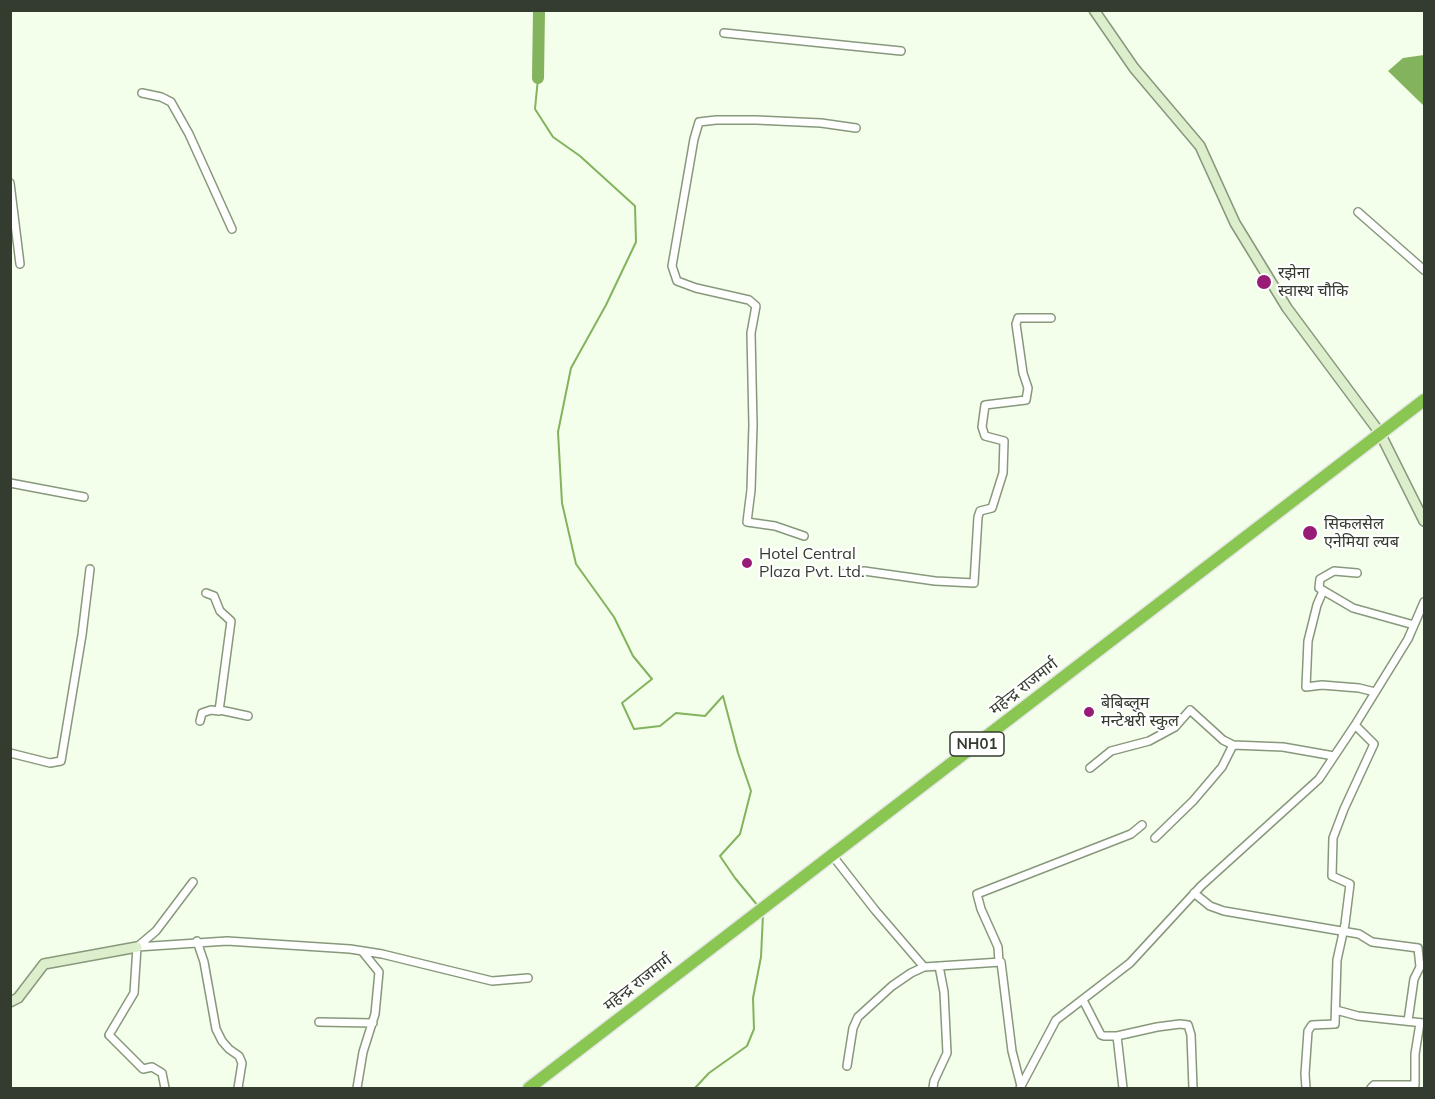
<!DOCTYPE html>
<html>
<head>
<meta charset="utf-8">
<style>
	body { margin:0 }
	#map { position:relative; width:1435px; height:1099px; overflow:hidden; background:#f3feeb; font-family:Mulish,sans-serif }
	canvas { display:block }
	.frame { position:absolute; inset:0; border:12px solid #343b2f; pointer-events:none }
</style>
</head>
<body>
<div id="map">
<canvas width="1435" height="1099"></canvas>
<div class="frame"></div>
</div>
<script>
const g = document.querySelector('canvas').getContext('2d');
g.lineJoin = 'round';
function paint(path, color) { g.fillStyle = color; g.fill(path, 'evenodd'); }
const toPath = rows => new Path2D(rows.map(r => 'M' + r).join(''));
function strokePath(path, color, width, dash) { g.strokeStyle = color; g.lineWidth = width; g.lineCap = dash ? 'butt' : 'round'; g.setLineDash(dash || []); g.stroke(path); }
function label(font, color, halo, rows, align = 'center') {
  g.font = font + ' Mulish,"Noto Sans Devanagari",sans-serif'; g.lineWidth = 4.5; g.setLineDash([]); g.textBaseline = 'middle'; g.strokeStyle = halo; g.fillStyle = color; for (const [text, x, y, turn = 0] of rows) {
    g.save(); g.translate(x, y); g.rotate((+turn || 0) * Math.PI / 180); g.textAlign = isNaN(turn) ? turn : align; if (halo) g.strokeText(text, 0, 0); g.fillText(text, 0, 0); g.restore();
  }
}
const water = toPath([
	[1424,55,1424,106,1388,71,1403,58]
]);
const stream = toPath([
	[538,78,535,109,553,137,580,156,635,206,636,242,606,305,571,368,558,432,562,503,576,564,614,617,633,656,652,679,622,703,634,729,660,726,676,713,705,716,723,696,738,753,751,791,740,834,720,856,735,878,758,906],
	[695,1088,709,1073,747,1046,754,1029,753,998,761,957,763,914]
]);
const river = toPath([
	[538,78,539,10]
]);
const street = toPath([
	[724,33,901,51],
	[142,93,161,97,171,102,189,134,232,229],
	[10,183,20,264],
	[1358,212,1424,270],
	[10,483,84,497],
	[804,536,775,526,747,522,751,490,753,425,751,333,756,306,749,300,696,288,677,281,672,266,694,139,699,122,716,120,756,120,821,123,856,128],
	[1357,573,1334,571,1320,579,1319,588,1353,608,1414,625],
	[842,574,864,571,935,581,974,583,978,517,980,511,992,508,1003,473,1004,441,985,436,982,427,985,405,1026,400,1028,388,1023,373,1016,324,1018,318,1051,318],
	[1323,591,1317,605,1308,641,1306,687,1322,685,1359,688,1375,692],
	[220,710,248,716],
	[200,721,202,713,211,710,219,711,231,621,220,611,214,596,206,593],
	[10,753,50,763,61,761,82,635,90,569],
	[1090,768,1111,751,1149,741,1175,727,1190,710,1223,740,1233,745],
	[1155,838,1193,801,1222,767,1233,745,1283,747,1334,756],
	[832,855,875,910,924,967,1001,962,1012,1051,1021,1086],
	[1194,893,1210,906,1224,911,1359,934,1372,942,1418,948,1420,967,1414,979,1408,1021],
	[197,941,204,962,216,1029,222,1041,229,1049,239,1056,242,1063,238,1088],
	[137,947,227,941,350,949,382,954,492,981,528,978],
	[137,947,134,993,109,1035,143,1069,152,1067,162,1073,165,1088],
	[137,947,156,931,193,882],
	[999,962,998,947,981,909,977,894,1131,834,1142,825],
	[1083,1000,1101,1035,1104,1036,1117,1036,1157,1027,1180,1024,1188,1025,1191,1035,1193,1088],
	[1336,1010,1358,1016,1423,1023],
	[319,1022,373,1023],
	[1117,1036,1123,1088],
	[847,1066,853,1028,858,1017,892,986,911,973,924,967],
	[357,1088,363,1052,375,1014,379,972,362,951],
	[933,1088,934,1081,947,1053,944,992,939,966],
	[1020,1088,1056,1020,1130,963,1201,886,1319,779,1355,725,1408,639,1424,602],
	[1306,1088,1305,1074,1308,1031,1312,1025,1335,1024,1337,960,1345,924,1350,884,1332,876,1333,838,1344,809,1374,744,1355,725],
	[1371,1088,1374,1085,1415,1085,1415,1054,1420,1023]
]);
const secondary = toPath([
	[1094,10,1134,68,1200,146,1235,223,1287,308,1380,433,1424,521],
	[10,1002,18,998,44,964,137,947]
]);
const highway = toPath([
	[529,1088,1424,400]
]);
const markers = [
	[1264,282,8,"#981c75"],
	[1310,533,8,"#981c75"],
	[747,563,6,"#981c75"],
	[1089,712,6,"#981c75"]
];
const shields = [
	[977,744,54]
];
const shieldNames = [
	["NH01",977,744]
];
const poiNames = [
	["रझेना",1278,273],
	["स्वास्थ चौकि",1278,291],
	["सिकलसेल",1324,524],
	["एनेमिया ल्यब",1324,542],
	["Hotel Central",759,554],
	["Plaza Pvt. Ltd.",759,572],
	["बेबिब्लुम",1101,703],
	["मन्टेश्वरी स्कुल",1101,721]
];
const streetNames = [
	["महेन्द्र राजमार्ग",1024,687,-38],
	["महेन्द्र राजमार्ग",638,983,-38]
];
paint(water, '#83b35d');
strokePath(stream, '#83b35d', 2);
strokePath(river, '#83b35d', 12);
strokePath(street, '#87987b', 10);
strokePath(secondary, '#87987b', 12);
strokePath(highway, '#e7e7e6', 15);
strokePath(street, '#fff', 7);
strokePath(secondary, '#dceecb', 9);
strokePath(highway, '#89c752', 12);
for (const [x, y, r, color] of markers) { const dot = new Path2D(); dot.arc(x, y, r, 0, 2 * Math.PI); g.fillStyle = color; g.fill(dot); strokePath(dot, '#fff', 2); }
for (const [x, y, w] of shields) { const box = new Path2D(); box.roundRect(x - w / 2, y - 12, w, 24, 4.5); g.fillStyle = '#fff'; g.fill(box); strokePath(box, '#343b2f', 1.5); }
label('bold 15px', '#343b2f', null, shieldNames);
label('16px', '#343b2f', '#fff', poiNames, 'left');
label('16px', '#343b2f', '#fff', streetNames);
</script>
</body>
</html>
